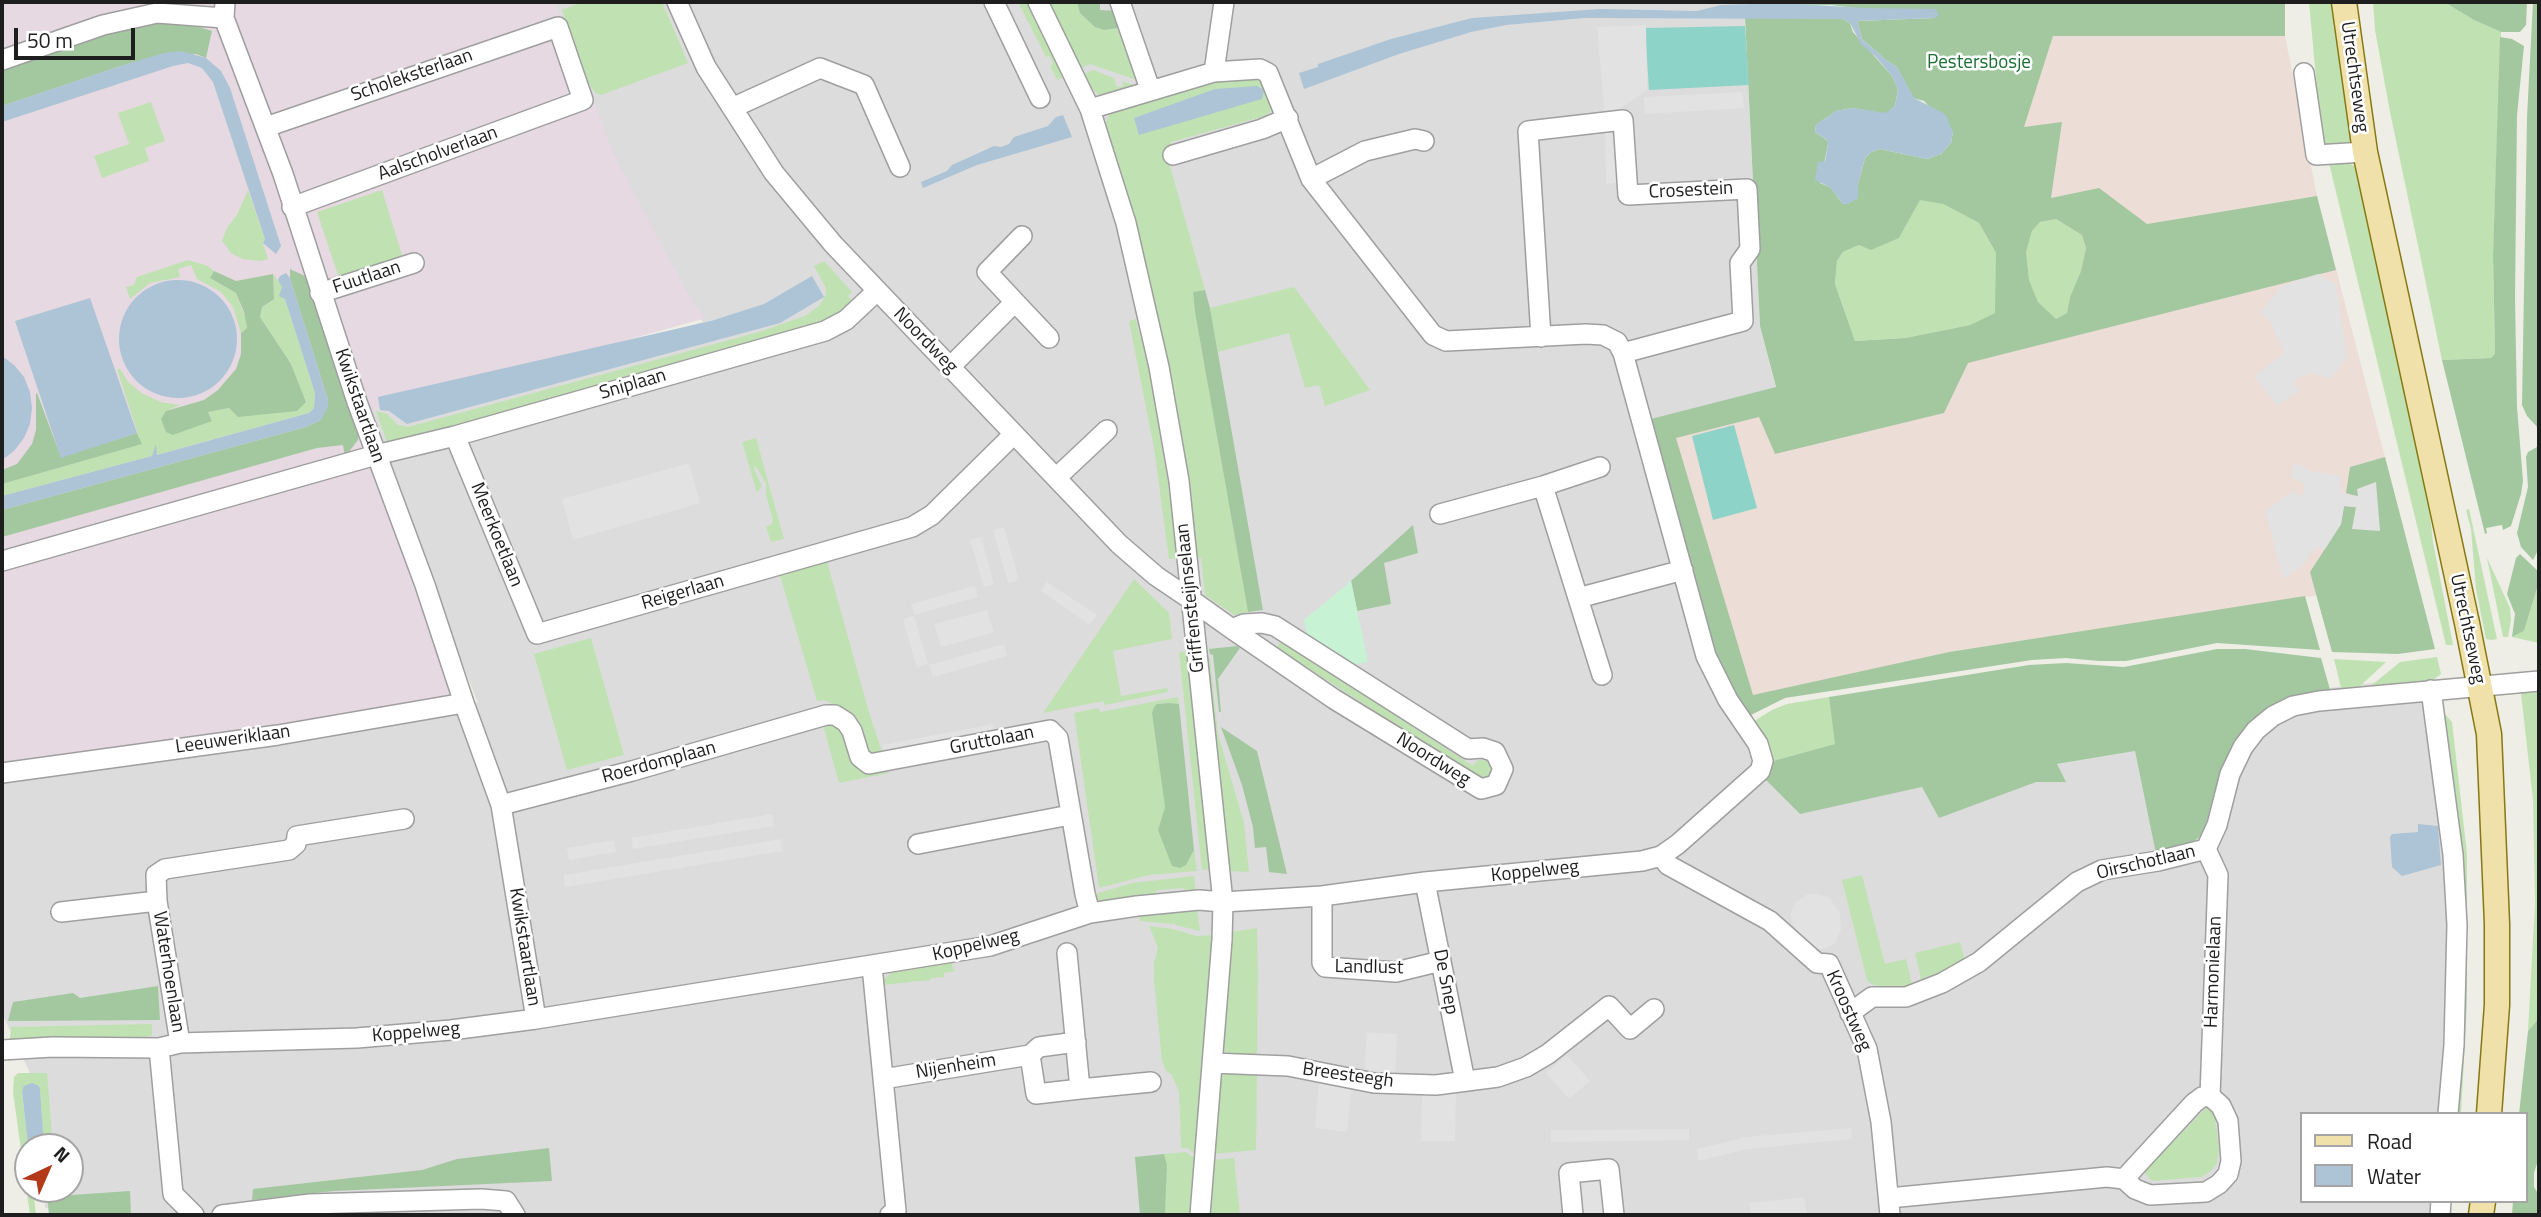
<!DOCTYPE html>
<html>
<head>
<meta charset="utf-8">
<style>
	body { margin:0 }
	#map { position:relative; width:2541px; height:1217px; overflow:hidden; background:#eeede6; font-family:"Titillium Web",sans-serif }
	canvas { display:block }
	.frame { position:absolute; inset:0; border:4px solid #1e1e1e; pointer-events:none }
	.legend { position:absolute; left:2300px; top:1112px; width:228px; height:91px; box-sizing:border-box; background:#fff; border:2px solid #a5a5a5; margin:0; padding:9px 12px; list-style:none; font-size:21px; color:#1e1e1e }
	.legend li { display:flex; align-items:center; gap:14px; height:35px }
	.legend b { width:35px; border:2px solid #a5a5a5 }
	.north { position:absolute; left:14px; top:1133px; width:70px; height:70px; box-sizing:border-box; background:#fff; border:2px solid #a5a5a5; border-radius:50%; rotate:44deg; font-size:19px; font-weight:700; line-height:28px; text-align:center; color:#1e1e1e }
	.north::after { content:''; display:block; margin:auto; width:24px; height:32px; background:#b43919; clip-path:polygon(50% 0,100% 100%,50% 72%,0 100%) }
	.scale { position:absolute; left:14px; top:28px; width:121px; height:32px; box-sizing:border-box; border:4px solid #1e1e1e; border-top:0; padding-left:9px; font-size:21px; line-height:24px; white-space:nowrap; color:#1e1e1e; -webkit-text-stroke:5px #fff; paint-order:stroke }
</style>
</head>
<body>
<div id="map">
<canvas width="2541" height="1217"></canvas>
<div class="frame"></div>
<ul class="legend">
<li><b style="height:9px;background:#f0e0a9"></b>Road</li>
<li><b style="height:19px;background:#acc4d6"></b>Water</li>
</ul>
<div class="north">N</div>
<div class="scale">50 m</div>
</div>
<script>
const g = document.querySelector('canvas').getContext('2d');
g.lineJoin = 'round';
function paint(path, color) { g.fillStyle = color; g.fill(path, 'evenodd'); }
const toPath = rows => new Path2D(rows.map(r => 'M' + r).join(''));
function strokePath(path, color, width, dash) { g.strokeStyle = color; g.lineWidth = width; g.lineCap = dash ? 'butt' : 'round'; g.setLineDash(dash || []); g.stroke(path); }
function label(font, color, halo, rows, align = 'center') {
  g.font = font + ' "Titillium Web",sans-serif'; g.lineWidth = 5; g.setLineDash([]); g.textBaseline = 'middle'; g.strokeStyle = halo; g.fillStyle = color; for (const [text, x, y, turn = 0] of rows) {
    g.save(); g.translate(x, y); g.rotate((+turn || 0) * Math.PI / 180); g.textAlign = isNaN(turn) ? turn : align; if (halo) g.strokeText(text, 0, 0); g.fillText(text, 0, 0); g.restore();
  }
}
const residential = toPath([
	[549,2,1744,2,1760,326,1782,412,1736,701,1800,813,1922,787,2135,751,2156,853,2215,773,2237,732,2311,690,2435,676,2461,860,2454,1114,2301,1114,2301,1201,2446,1201,2445,1215,127,1215,45,1208,43,1189,70,1189,70,1147,38,1147,30,1073,2,1013,2,774,478,703,364,413,703,322,609,158]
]);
const commercial = toPath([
	[2285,2,2285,36,2317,196,2417,580,1949,652,1736,701,1665,440,2024,348,2014,156,2053,36]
]);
const industrial = toPath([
	[2,2,554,2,614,155,692,302,706,318,364,413,462,698,2,779]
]);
const grass = toPath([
	[583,2,662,2,688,63,601,95,596,93,589,84,562,10],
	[1018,2,1029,2,1066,76,1057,80,1050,66,1053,64,1050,56,1046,57],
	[1048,2,1077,2,1080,13,1095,27,1104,30,1119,28,1141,78,1134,79,1090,64,1081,68],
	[2309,2,2333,2,2352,139,2347,144,2331,147,2325,144,2319,110],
	[2373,2,2444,2,2474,20,2501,32,2493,254,2495,354,2491,358,2442,360,2390,112,2375,30],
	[1093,70,1114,78,1117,87,1123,86,1122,81,1137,86,1107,96,1099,95,1091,88,1084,74],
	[1253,78,1265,82,1273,109,1265,116,1171,142,1168,159,1205,290,1193,292,1195,312,1248,612,1234,615,1205,595,1201,558,1195,558,1104,126,1111,111,1206,79],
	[151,102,165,141,145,148,149,161,102,178,94,156,129,144,118,113],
	[2329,163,2349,163,2357,168,2425,467,2433,542,2453,645,2446,645],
	[248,190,265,239,263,243,268,259,260,261,243,259,232,254,222,241,227,228,237,215],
	[382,190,403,258,339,278,317,212],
	[1920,199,1943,204,1979,223,1996,253,1996,313,1970,325,1905,338,1855,341,1835,284,1837,261,1843,252,1859,245,1899,238],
	[2056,219,2082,235,2086,248,2081,271,2070,297,2067,313,2056,319,2038,302,2029,280,2026,252,2032,231,2040,222],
	[188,260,208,266,214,271,210,278,236,293,246,320,247,328,241,333,233,307,221,292,197,279,191,265,178,269,180,277,150,283,130,299,126,287,134,285,137,277],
	[824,261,852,292,848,296,855,304,842,313,815,326,402,442,387,442,376,411,387,414,398,425,408,427,759,332,805,316,820,305,826,294,826,288,814,266],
	[273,274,283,287,280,295,285,299,315,393,314,408,309,413,156,455,156,445,152,456,2,496,2,484,141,444,117,369,120,369,128,382,143,394,161,402,180,405,166,411,212,420,208,412,229,408,238,417,306,402,291,364,260,317,262,307,274,299],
	[1294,287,1370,390,1325,406,1319,385,1305,388,1289,333,1218,352,1210,308],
	[1136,319,1139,333,1142,333,1153,389,1180,558,1169,559,1154,448,1129,321],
	[756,438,784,539,771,542,766,527,772,524,773,520,766,495,766,483,755,465,754,470,762,486,757,493,742,442],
	[2469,509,2497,639,2492,640,2486,639,2476,589,2471,529,2466,510],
	[826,558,868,709,883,755,867,754,858,727,846,710,824,700,817,701,779,572],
	[2487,558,2510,608,2511,620,2508,637,2503,637],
	[1134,579,1169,613,1172,639,1113,651,1121,696,1167,688,1168,692,1105,705,1103,701,1043,713],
	[2539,582,2539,643,2512,637,2524,631],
	[591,638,624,755,567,770,534,654],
	[1281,640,1294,644,1295,651,1473,766,1478,760,1489,761,1494,768,1491,775,1486,779,1479,778,1291,657,1285,658,1276,651],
	[1190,651,1194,683,1191,688,1192,700,1197,704,1197,711,1194,716,1195,729,1200,733,1197,744,1198,758,1203,762,1214,869,1202,870,1179,652],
	[1206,655,1210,658,1218,734,1244,823,1249,872,1229,871],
	[2437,657,2441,674,2433,680,2367,689,2400,662],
	[2334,659,2386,662,2358,688,2342,692],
	[2539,692,2539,1018,2528,1031,2535,903,2533,800,2521,693],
	[1178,697,1179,704,1160,703,1154,707,1165,807,1158,830,1173,866,1186,865,1194,850,1197,871,1149,875,1099,888,1074,713,1099,708,1100,712],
	[1829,697,1836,744,1769,762,1751,723,1772,710,1787,704],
	[2444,713,2452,722,2467,854,2467,1004,2461,1114,2453,1114],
	[832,723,888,768,889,773,839,783,823,725],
	[1862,875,1885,964,1906,959,1912,985,1893,988,1873,985,1867,980,1842,880],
	[1194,876,1196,893,1189,893,1183,888,1158,890,1152,896,1094,904,1092,895,1132,883],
	[1197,909,1200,931,1175,925,1174,922,1173,924,1140,921,1139,912],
	[1149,926,1172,929,1197,936,1214,935,1197,1153,1193,1153,1188,1148,1181,1148,1179,1091,1171,1074,1166,1071,1162,1061,1154,979,1154,963,1158,948],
	[1257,928,1258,974,1257,1060,1231,1057,1225,1051,1223,1044,1231,932],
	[1960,942,1965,961,1922,983,1915,953],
	[953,960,952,966,955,971,944,973,944,977,931,978,931,980,882,985,886,977,894,971],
	[152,1024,152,1035,146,1037,10,1039,11,1027],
	[1257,1072,1256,1150,1213,1154,1221,1078,1226,1073],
	[18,1073,47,1073,53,1147,44,1147,40,1090,22,1091,28,1147,28,1189,33,1189,36,1215,30,1215,13,1092,14,1077],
	[2209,1105,2214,1108,2219,1150,2217,1163,2211,1171,2201,1177,2152,1181,2144,1172],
	[1186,1152,1191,1156,1197,1157,1192,1215,1165,1215,1167,1165,1164,1154],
	[1234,1158,1240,1215,1209,1215,1213,1160]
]);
const forest = toPath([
	[1077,2,1100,2,1100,10,1120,11,1119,28,1104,30,1095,27,1080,13],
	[1744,2,2285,2,2285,36,2053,36,2024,127,2062,122,2051,198,2099,188,2147,224,2317,196,2336,270,1968,363,1944,413,1775,454,1759,417,1676,438,1753,695,1949,652,2305,596,2320,650,2217,643,2126,661,2099,661,2066,658,2032,660,1785,698,1747,717,1716,656,1651,419,1776,387,1760,326,1745,17,1843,19,1850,23,1853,32,1892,76,1898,89,1895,106,1886,114,1853,108,1836,111,1816,125,1815,132,1828,141,1828,144,1820,183,1830,187,1843,204,1858,198,1858,184,1865,158,1871,152,1880,149,1927,159,1941,154,1951,143,1953,132,1924,101,1913,98,1897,67,1886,60,1862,39,1857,21,1935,18,1831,5,1744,4],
	[1920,200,1943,204,1979,223,1996,253,1995,313,1970,325,1905,338,1855,341,1835,284,1837,261,1843,252,1859,245,1871,250,1899,238],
	[2056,219,2082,235,2086,248,2081,271,2070,297,2067,313,2056,319,2038,302,2029,280,2026,252,2032,231,2040,222],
	[2444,2,2527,2,2526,25,2520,32,2501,32,2474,20],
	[2533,2,2539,2,2539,429,2527,416,2522,405,2527,117],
	[159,23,199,27,212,31,206,58,196,54,130,63,2,106,2,68,134,24],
	[2500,37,2512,39,2524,46,2517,115,2515,298,2517,407,2523,481,2521,494,2511,526,2503,530,2502,525,2486,528,2487,533,2485,534,2442,360,2491,358,2495,354,2493,254],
	[290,269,307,277,358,425,358,440,345,457,343,445,317,448,2,537,2,510,306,427,321,420,328,400,290,278],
	[214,271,236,281,273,274,274,299,262,307,260,317,291,364,306,402,297,411,238,417,229,408,208,412,212,421,173,435,166,432,161,419,166,411,204,400,218,390,236,369,241,354,241,333,247,328,244,312,236,293,210,278],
	[1205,290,1210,308,1263,610,1248,612,1195,312,1193,292],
	[36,393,37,393,61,457,137,433,142,444,2,484,2,470,17,464,32,444,36,430],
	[2539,446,2539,548,2533,560,2521,547,2517,533,2528,487,2526,457,2528,452],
	[2385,457,2435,649,2398,654,2332,652,2310,572,2341,524,2344,506,2356,507,2358,497,2346,493,2350,467],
	[1413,525,1418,553,1384,563,1391,604,1357,611,1351,581],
	[2520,554,2539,572,2539,582,2524,631,2512,637,2515,614,2507,594,2516,558],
	[1237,646,1240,648,1218,679,1221,712,1219,712,1213,655,1210,654,1209,649],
	[2217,649,2245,649,2321,658,2331,693,2261,715,2236,739,2219,778,2203,834,2193,842,2156,854,2135,751,2057,764,2066,782,2036,782,1939,818,1922,787,1800,814,1763,777,1769,762,1835,744,1829,697,2029,665,2066,663,2124,667],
	[1169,703,1179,704,1194,850,1186,865,1180,868,1172,866,1158,830,1165,807,1152,713,1154,707,1157,704],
	[1221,727,1257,751,1287,874,1269,872,1266,847,1255,848,1253,827,1242,785],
	[158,986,160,1020,8,1021,13,1002,73,993,80,998],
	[2539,1018,2539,1157,2534,1173,2534,1187,2537,1192,2539,1212,2532,1215,2512,1215,2513,1201,2525,1201,2525,1114,2519,1114,2528,1031],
	[549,1148,552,1181,334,1191,252,1200,253,1189,422,1170,457,1159],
	[1164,1154,1167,1165,1165,1215,1140,1215,1135,1157],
	[130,1191,131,1215,49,1215,47,1194,57,1196]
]);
const park = toPath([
	[1351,581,1368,662,1352,665,1307,635,1304,620]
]);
const pitch = toPath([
	[1745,26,1749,85,1649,90,1645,28],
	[1734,425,1757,508,1713,520,1692,436]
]);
const parking = toPath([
	[1646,25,1647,90,1605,119,1597,27],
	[1743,92,1744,108,1645,114,1644,97],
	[1605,123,1624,123,1625,182,1606,184],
	[2318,274,2336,284,2347,357,2331,379,2312,373,2302,376,2294,382,2300,390,2277,406,2254,376,2284,353,2270,322,2260,313,2281,286],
	[689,463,700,503,573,540,562,499],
	[2295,463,2311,471,2341,476,2340,493,2358,496,2357,489,2376,482,2380,531,2352,529,2356,507,2344,506,2341,524,2325,549,2315,548,2301,567,2283,579,2265,511,2293,491,2302,497,2305,484,2291,477],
	[1004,527,1019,580,1008,583,993,530],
	[981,537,994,584,984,587,970,540],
	[1047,582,1097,615,1090,625,1041,591],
	[975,586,978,597,914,615,911,604],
	[987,610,994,632,941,647,934,624],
	[914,616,928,664,917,668,903,619],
	[1004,644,1007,656,933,677,929,665],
	[993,724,994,733,885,755,883,745],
	[772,814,774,826,633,849,631,838],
	[781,839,783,851,565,887,564,875],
	[614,840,616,852,569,860,567,848],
	[1808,894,1818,894,1829,897,1840,913,1841,930,1835,944,1824,949,1816,949,1795,932,1792,921,1791,911,1796,902],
	[1367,1032,1397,1034,1395,1078,1364,1076],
	[1567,1055,1590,1081,1569,1099,1546,1073],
	[1319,1081,1352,1084,1347,1132,1315,1128],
	[1422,1090,1456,1091,1455,1141,1421,1141],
	[1851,1128,1852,1139,1748,1149,1698,1161,1697,1149,1746,1137],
	[1689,1129,1689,1140,1551,1142,1551,1130],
	[1614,1161,1620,1215,1567,1215,1561,1167],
	[1804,1197,1807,1215,1751,1215,1749,1203]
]);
const water = toPath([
	[1783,3,1863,8,1936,9,1939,15,1935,18,1857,21,1862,39,1886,60,1897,67,1914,98,1945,114,1953,132,1951,143,1941,154,1927,159,1880,149,1871,152,1865,158,1858,184,1858,198,1848,204,1843,204,1830,187,1815,180,1818,162,1825,161,1828,144,1827,140,1815,132,1816,125,1836,111,1853,108,1886,113,1895,106,1898,89,1892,76,1876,57,1861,44,1850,23,1843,19,1584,18,1506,25,1471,32,1399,54,1304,89,1299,73,1318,67,1318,64,1391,39,1472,18,1600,9,1697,11,1721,5],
	[181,51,206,58,221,71,230,88,281,246,276,254,263,243,265,239,213,82,202,68,188,63,173,66,2,122,2,106,130,63,164,53],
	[1257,86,1264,90,1262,99,1139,135,1134,118,1215,89],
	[1063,115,1072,137,977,165,923,188,921,182,947,171,952,165,994,146,1001,147,1009,144,1014,137,1048,126,1056,117],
	[286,273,290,278,328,400,328,407,321,420,306,427,2,510,2,496,152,456,156,444,157,455,309,413,314,408,315,393,285,299,279,296,282,287,278,280,280,276],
	[812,276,824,297,780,323,407,424,389,411,380,410,378,397,711,321,764,304],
	'119 339a59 59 0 1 1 118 0a59 59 0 1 1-118 0Z',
	[90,298,137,433,61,458,15,321],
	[2,356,14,365,24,377,30,392,32,408,30,424,24,438,14,451,2,460],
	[2418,824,2438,826,2441,865,2402,876,2392,867,2390,837,2392,834,2418,832],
	[32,1083,39,1086,40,1090,44,1147,28,1147,22,1091,24,1086]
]);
const minor = toPath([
	[225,2,224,18,283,174,357,402,425,585,464,703,501,805,536,1019],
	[677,2,706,67,774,173,833,244,1119,544,1156,576,1190,599,1232,629,1334,699,1481,789,1496,785,1503,769,1495,752,1483,748,1468,749,1275,626,1262,623,1244,624,1232,629],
	[994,2,1040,98],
	[1038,2,1090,109,1126,223,1159,367,1179,481,1223,902,1222,940,1200,1215],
	[1120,2,1150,89],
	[2,60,103,25,157,13,224,18],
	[1214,72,1224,2],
	[2304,73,2316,155,2365,152],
	[732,108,820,68,864,85,900,167],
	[266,127,558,27,583,100,292,207],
	[1173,155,1262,129,1288,118],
	[1311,179,1365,151,1415,139,1424,141],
	[320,293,414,263],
	[1015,302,1049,338],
	[1541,337,1528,131,1623,120,1628,195,1747,189,1750,249,1740,263,1743,321,1623,353],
	[950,367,1015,302,987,272,1022,236],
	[455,436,537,634,912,527,932,515,1014,434],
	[1056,478,1107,430],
	[1543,486,1602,675],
	[1440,514,1543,486,1600,467],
	[2,561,376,455,455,436,825,331,846,320,877,291],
	[1578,598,1683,570],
	[2431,690,2453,855,2457,925,2454,1045,2448,1114],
	[2,773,278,735,464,703],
	[501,805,632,771,826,715,835,715,846,722,852,731,860,757,869,764,1050,730,1058,738,1085,894,1090,913],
	[918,844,1070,815],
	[2206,849,2217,825,2230,774,2243,747,2256,730,2273,716,2293,706,2319,701,2539,681],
	[1661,856,1668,865,1770,921,1817,963,1829,964,1867,1049,1881,1122,1890,1215],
	[1425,882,1465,1081],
	[1322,896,1322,963,1325,967,1396,972,1441,961],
	[61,912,157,901],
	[872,966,896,1211,890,1215],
	[1850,1013,1872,997,1906,997,1942,983,1979,962,2077,882,2102,870,2158,861,2206,849],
	[180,1043,157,901,156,875,165,869,289,850,296,844,297,836,404,819],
	[159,1048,173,1194,194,1215],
	[2,1050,52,1047,159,1048,180,1043,357,1038,451,1030,536,1019,990,946,1090,913,1137,906,1199,900,1223,902,1322,896,1425,882,1642,861,1661,856,1678,844,1760,771,1763,761,1758,744,1728,700,1706,656,1623,353,1617,342,1603,335,1586,334,1446,341,1433,335,1311,179,1268,73,1260,69,1214,72,1090,109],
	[1030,1055,1039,1047,1076,1042],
	[1212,1063,1288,1066,1374,1083,1436,1085,1498,1077,1526,1067,1548,1054,1609,1006,1630,1029,1654,1009],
	[883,1079,1030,1055,1036,1094,1080,1089,1067,953],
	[1080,1089,1151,1082],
	[2124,1179,2135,1189,2150,1195,2206,1192,2219,1184,2228,1174,2231,1161,2228,1121,2221,1106,2210,1096,2218,875,2206,849],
	[1889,1198,2107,1177,2124,1179,2194,1103,2202,1097,2210,1096],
	[222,1215,310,1204,481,1199,506,1201,515,1215],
	[1573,1215,1569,1173,1609,1169,1614,1215],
	[2440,1215,2441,1201]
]);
const major = toPath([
	[2344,2,2365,152,2467,623,2489,734,2497,924,2497,1005,2489,1114],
	[2481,1215,2483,1201]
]);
const parkNames = [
	["Pestersbosje",1979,63]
];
const streetNames = [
	["Scholeksterlaan",412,76,-19],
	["Utrechtseweg",2354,77,82],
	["Aalscholverlaan",438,154,-20],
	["Crosestein",1691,191,-3],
	["Fuutlaan",367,278,-18],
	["Noordweg",925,341,46],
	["Sniplaan",633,385,-16],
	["Kwikstaartlaan",359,406,71],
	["Meerkoetlaan",496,535,68],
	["Reigerlaan",683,593,-16],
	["Griffensteijnselaan",1191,598,-96],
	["Utrechtseweg",2467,629,78],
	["Leeuweriklaan",233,740,-8],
	["Gruttolaan",992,741,-11],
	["Noordweg",1433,760,32],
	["Roerdomplaan",659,763,-15],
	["Oirschotlaan",2146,863,-13],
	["Koppelweg",1535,872,-6],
	["Koppelweg",976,946,-13],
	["Kwikstaartlaan",524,947,81],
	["Landlust",1369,968,1],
	["Waterhoenlaan",168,972,81],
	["Harmonielaan",2214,972,-88],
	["De Snep",1445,982,79],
	["Kroostweg",1848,1011,66],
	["Koppelweg",416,1033,-5],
	["Nijenheim",956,1067,-9],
	["Breesteegh",1348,1076,8]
];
paint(residential, '#dcdcdc');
paint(commercial, '#edddd7');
paint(industrial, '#e6d9e1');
paint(grass, '#c0e2b2');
paint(forest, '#a3c8a0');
paint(park, '#c8f2d4');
paint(pitch, '#8ed3c7');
paint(parking, '#e2e2e2');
paint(water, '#acc4d6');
strokePath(minor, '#9f9f9f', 22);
strokePath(major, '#867813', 27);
strokePath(minor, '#fff', 19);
strokePath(major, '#f0e0a9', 24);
label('19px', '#1a6f32', '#fff', parkNames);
label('19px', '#1e1e1e', '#fff', streetNames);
</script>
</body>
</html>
